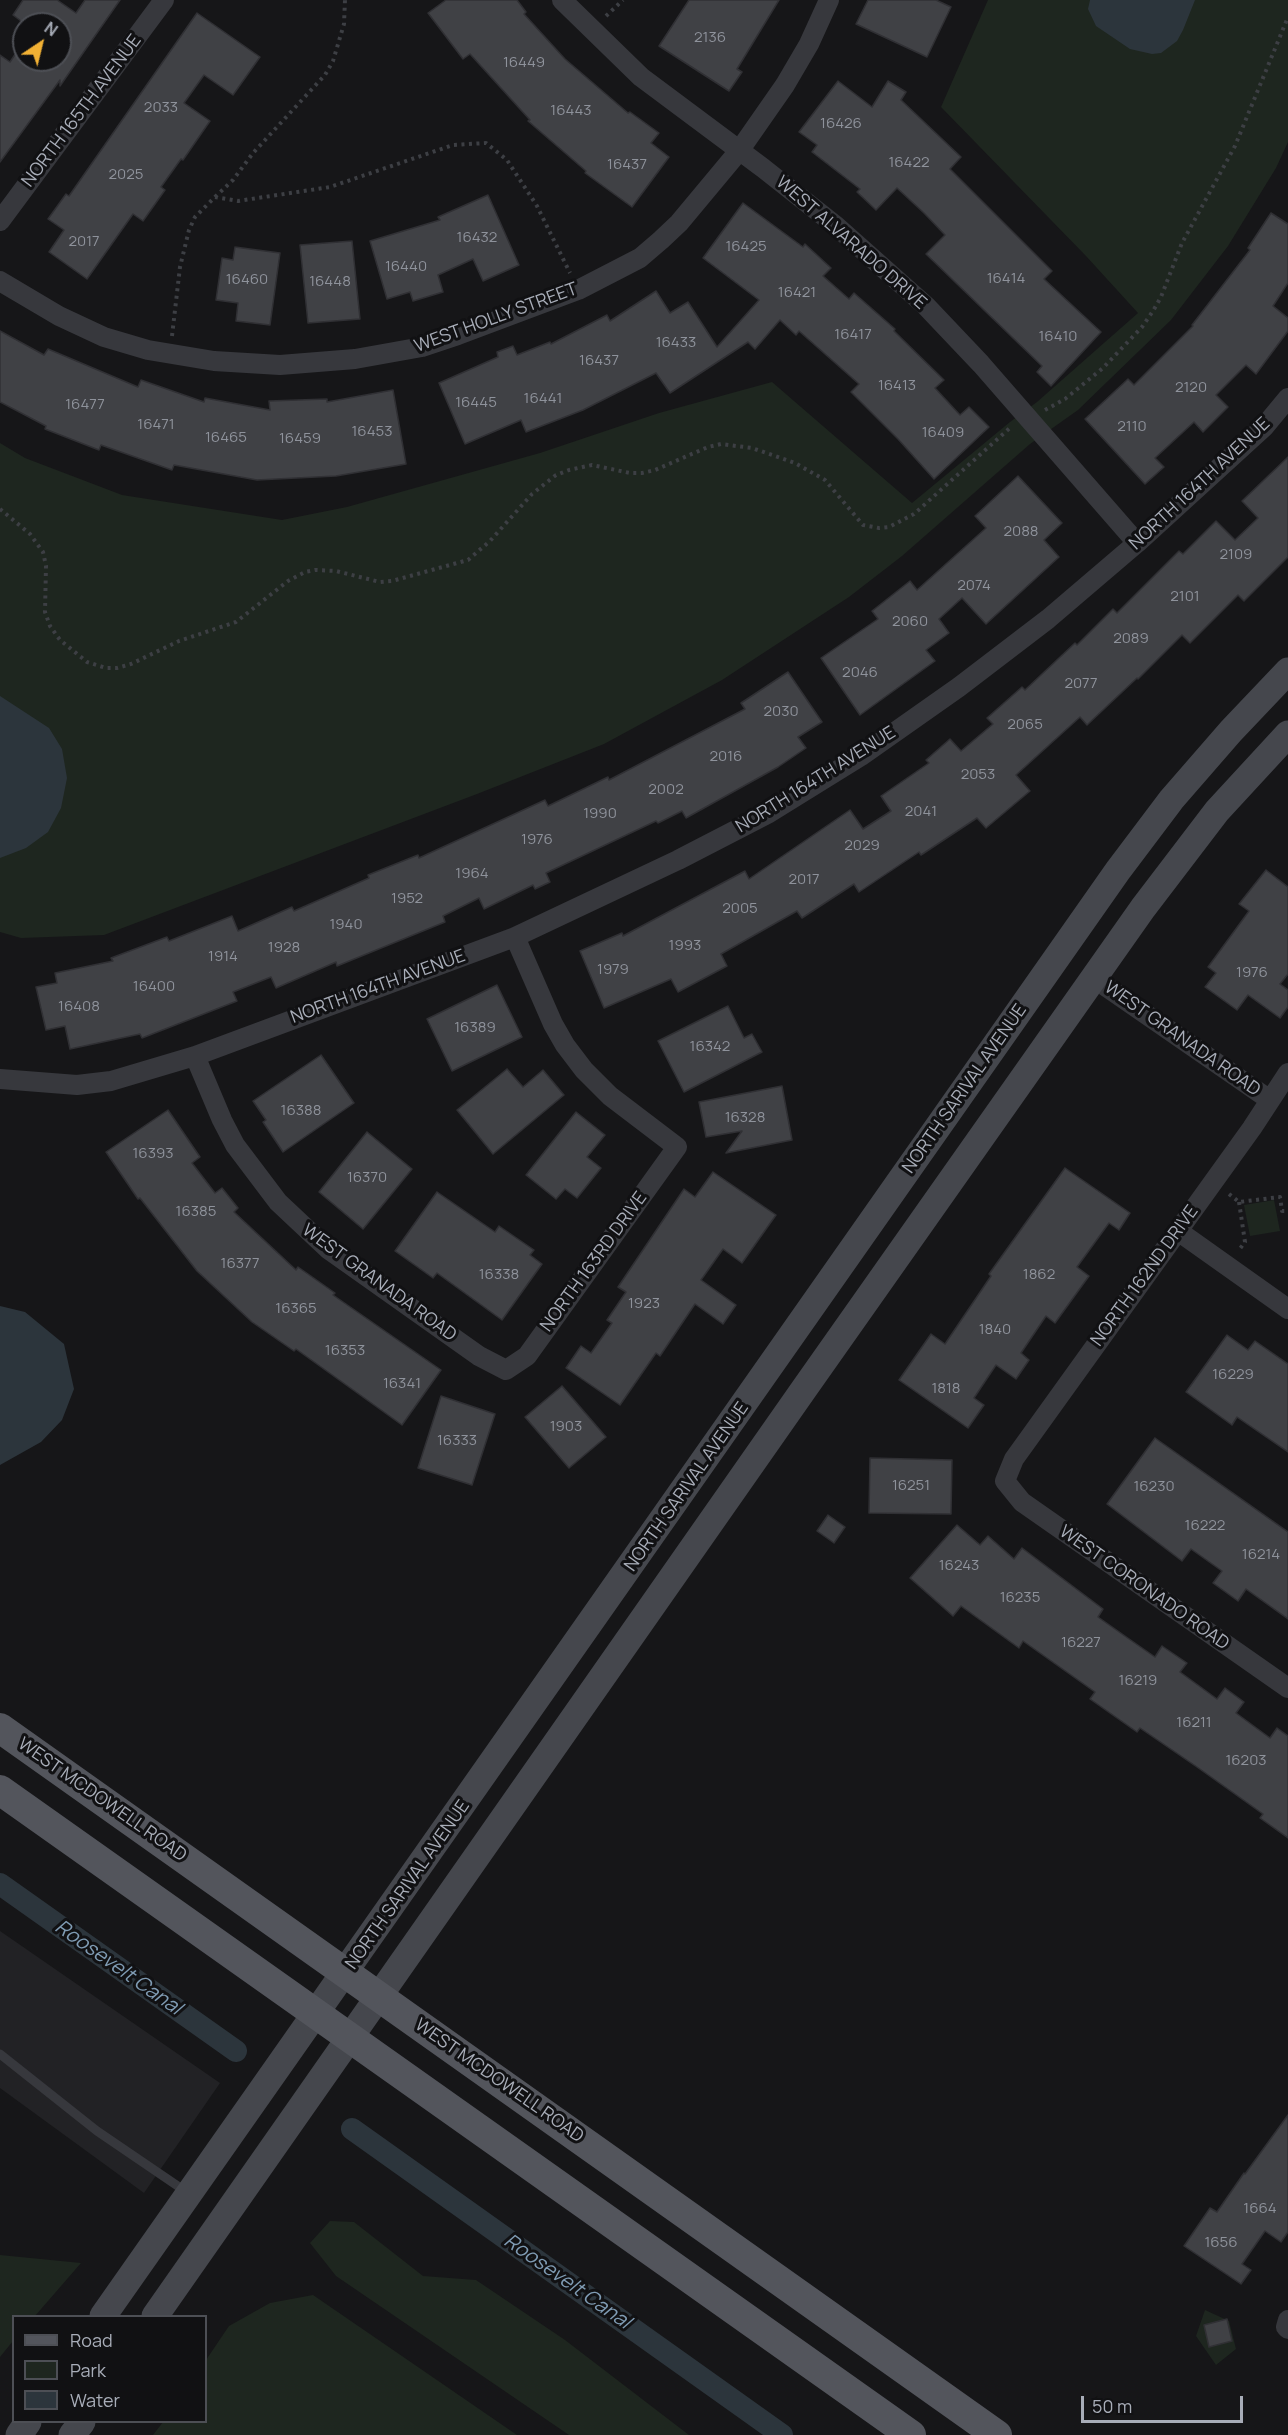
<!DOCTYPE html>
<html>
<head>
<meta charset="utf-8">
<style>
	body { margin:0 }
	#map { position:relative; width:1288px; height:2435px; overflow:hidden; background:#161618; font-family:Manrope,sans-serif }
	canvas { display:block }
	.legend { position:absolute; left:12px; top:2315px; width:195px; height:108px; box-sizing:border-box; background:#111113; border:2px solid #4d4f55; margin:0; padding:8px 10px; list-style:none; font-size:18px; color:#a8adb8 }
	.legend li { display:flex; align-items:center; gap:12px; height:30px }
	.legend b { width:30px; border:2px solid #4d4f55 }
	.north { position:absolute; left:12px; top:12px; width:60px; height:60px; box-sizing:border-box; background:#111113; border:2px solid #4d4f55; border-radius:50%; rotate:35deg; font-size:16px; font-weight:700; line-height:24px; text-align:center; color:#a8adb8 }
	.north::after { content:''; display:block; margin:auto; width:21px; height:27px; background:#f2b134; clip-path:polygon(50% 0,100% 100%,50% 72%,0 100%) }
	.scale { position:absolute; left:1081px; top:2396px; width:162px; height:27px; box-sizing:border-box; border:3px solid #a8adb8; border-top:0; padding-left:8px; font-size:18px; line-height:21px; white-space:nowrap; color:#a8adb8; -webkit-text-stroke:4px #111113; paint-order:stroke }
</style>
</head>
<body>
<div id="map">
<canvas width="1288" height="2435"></canvas>
<ul class="legend">
<li><b style="height:8px;background:#53555c"></b>Road</li>
<li><b style="height:16px;background:#1e261f"></b>Park</li>
<li><b style="height:16px;background:#2c353c"></b>Water</li>
</ul>
<div class="north">N</div>
<div class="scale">50 m</div>
</div>
<script>
const g = document.querySelector('canvas').getContext('2d');
g.lineJoin = 'round';
function paint(path, color) { g.fillStyle = color; g.fill(path, 'evenodd'); }
const toPath = rows => new Path2D(rows.map(r => 'M' + r).join(''));
function strokePath(path, color, width, dash) { g.strokeStyle = color; g.lineWidth = width; g.lineCap = dash ? 'butt' : 'round'; g.setLineDash(dash || []); g.stroke(path); }
function label(font, color, halo, rows, align = 'center') {
  g.font = font + ' Manrope,sans-serif'; g.lineWidth = 6; g.setLineDash([]); g.textBaseline = 'middle'; g.strokeStyle = halo; g.fillStyle = color; for (const [text, x, y, turn = 0] of rows) {
    g.save(); g.translate(x, y); g.rotate((+turn || 0) * Math.PI / 180); g.textAlign = isNaN(turn) ? turn : align; if (halo) g.strokeText(text, 0, 0); g.fillText(text, 0, 0); g.restore();
  }
}
const built = toPath([
	[0,1931,220,2083,144,2193,0,2088]
]);
const green = toPath([
	[988,0,1288,0,1288,142,1276,168,1228,246,1171,320,1078,410,1030,444,902,556,849,597,722,680,604,744,477,794,104,935,21,938,0,932,0,443,25,458,122,495,282,520,347,507,540,453,659,413,772,382,912,503,1010,422,1037,402,1138,313,1086,256,941,107],
	[1274,1200,1280,1231,1250,1236,1244,1205],
	[330,2221,354,2222,423,2276,476,2280,565,2340,689,2435,569,2435,336,2276,310,2243],
	[0,2255,81,2263,35,2316,14,2316,13,2341,0,2357],
	[313,2295,517,2435,153,2435,163,2422,206,2422,206,2360,229,2326,270,2303],
	[1205,2310,1229,2321,1236,2349,1216,2365,1196,2336]
]);
const water = toPath([
	[1090,0,1195,0,1183,30,1177,41,1161,53,1152,54,1130,49,1096,26,1088,9],
	[0,696,49,728,62,749,67,778,61,808,48,832,26,848,0,858],
	[0,1306,25,1312,64,1344,74,1389,62,1420,41,1442,0,1465]
]);
const canal = toPath([
	[0,1884,236,2051],
	[352,2129,782,2435]
]);
const building = toPath([
	[23,0,57,0,76,13,85,0,120,0,60,86,60,80,0,162,0,55,10,62,24,41,24,60,60,60,60,24,25,24,13,15,23,0],
	[446,0,517,0,526,12,524,14,565,59,628,113,630,112,659,133,651,143,669,157,632,207,585,173,586,171,528,121,530,120,470,54,463,59,428,13,446,0],
	[689,0,779,0,737,69,742,72,729,91,659,46,689,0],
	[868,0,936,0,951,7,927,57,856,24,868,0],
	[197,13,260,57,233,95,204,75,184,103,210,121,183,160,181,159,161,187,165,190,143,221,133,214,87,279,49,252,64,230,48,219,66,194,69,196,197,13],
	[838,81,872,107,888,81,906,92,901,100,961,157,950,169,1052,271,1044,279,1101,332,1051,386,1037,372,1042,366,926,254,945,235,924,213,897,188,876,210,857,192,860,189,812,152,817,145,799,132,838,81],
	[488,195,519,265,483,281,473,259,438,275,443,292,413,301,410,292,387,299,370,241,440,220,438,217,488,195],
	[743,203,803,247,805,244,831,268,823,276,849,299,854,293,895,329,894,331,944,380,935,388,960,415,969,407,989,427,934,479,898,439,851,392,859,384,799,331,796,335,780,320,755,349,748,342,670,393,656,373,583,410,526,432,521,420,465,444,439,383,498,357,497,352,513,346,517,355,550,342,551,344,607,315,610,321,656,291,670,313,688,302,717,347,759,300,703,258,743,203],
	[1271,213,1288,224,1288,283,1273,306,1288,318,1288,331,1256,374,1246,365,1216,395,1228,407,1203,432,1194,422,1155,458,1164,467,1145,484,1085,419,1128,379,1134,385,1193,326,1192,325,1250,250,1248,248,1271,213],
	[352,241,360,319,308,323,300,245,352,241],
	[235,247,280,253,270,325,236,321,238,303,216,300,222,258,233,260,235,247],
	[0,331,44,355,48,349,138,387,141,380,204,402,205,398,270,410,269,401,327,399,327,402,393,390,406,464,336,476,257,480,174,465,172,470,101,445,99,450,45,429,46,426,0,402,0,331],
	[1288,457,1288,557,1244,601,1238,595,1190,643,1182,635,1138,679,1137,678,1087,725,1080,717,1016,775,1030,791,986,828,977,818,921,855,919,852,859,892,854,884,802,918,797,911,721,954,727,966,678,992,671,979,604,1008,580,951,622,933,623,936,745,871,749,879,850,810,863,829,891,811,881,796,929,763,926,760,950,739,961,751,993,724,987,718,1022,687,1025,690,1075,643,1077,645,1113,609,1117,613,1179,551,1183,554,1216,521,1235,540,1258,518,1242,501,1288,457],
	[1018,476,1062,523,1044,540,1059,557,986,624,962,598,939,619,949,633,926,650,935,661,860,715,821,658,878,619,872,611,910,581,917,590,986,528,975,516,1018,476],
	[788,672,822,722,798,737,806,748,778,767,686,818,682,811,658,823,656,821,546,873,550,882,535,889,533,885,484,909,479,898,443,916,445,922,337,966,336,962,276,988,271,977,233,992,237,1001,142,1038,140,1034,70,1049,65,1026,46,1030,36,987,57,983,55,973,113,961,111,958,167,937,169,941,232,916,238,931,292,907,294,911,369,878,368,875,418,855,419,858,545,800,548,806,608,777,609,780,745,709,741,703,788,672],
	[1266,870,1288,887,1288,974,1280,984,1288,990,1288,1007,1280,1018,1248,995,1237,1010,1205,987,1216,973,1208,967,1249,911,1239,904,1266,870],
	[497,985,522,1037,452,1071,427,1019,497,985],
	[728,1006,744,1038,752,1034,762,1052,684,1092,658,1041,728,1006],
	[321,1055,354,1103,283,1152,263,1122,266,1120,253,1101,321,1055],
	[507,1069,523,1087,543,1070,564,1095,493,1154,457,1110,507,1069],
	[782,1086,792,1140,726,1153,742,1131,706,1137,699,1102,782,1086],
	[168,1110,200,1157,192,1163,215,1193,222,1188,238,1208,234,1212,296,1270,298,1267,335,1293,333,1295,441,1370,402,1425,296,1349,294,1351,252,1322,197,1271,140,1198,138,1199,106,1152,168,1110],
	[576,1112,605,1135,587,1157,601,1168,577,1198,565,1189,556,1199,526,1175,576,1112],
	[367,1132,412,1169,363,1229,319,1192,367,1132],
	[1065,1168,1130,1213,1119,1230,1109,1223,1077,1267,1089,1276,1055,1323,1046,1316,1021,1353,1029,1360,1016,1379,996,1365,974,1398,984,1405,968,1428,899,1380,931,1334,945,1344,991,1276,989,1274,1065,1168],
	[713,1172,776,1215,742,1263,723,1249,701,1280,736,1305,723,1324,695,1304,660,1356,656,1353,620,1405,566,1368,581,1346,591,1353,612,1323,607,1320,626,1292,618,1287,684,1189,695,1197,713,1172],
	[437,1192,495,1232,499,1226,534,1250,530,1255,542,1264,502,1320,437,1273,433,1278,395,1251,437,1192],
	[1227,1335,1248,1350,1255,1341,1288,1364,1288,1452,1237,1417,1232,1425,1186,1392,1227,1335],
	[562,1386,606,1437,569,1468,525,1417,562,1386],
	[441,1396,495,1414,472,1485,418,1468,441,1396],
	[1155,1438,1288,1532,1288,1619,1246,1589,1238,1601,1213,1583,1222,1571,1191,1549,1182,1561,1107,1504,1155,1438],
	[870,1458,952,1460,951,1514,869,1513,870,1458],
	[828,1515,845,1527,834,1543,817,1531,828,1515],
	[957,1525,980,1545,988,1536,1014,1559,1022,1548,1103,1609,1098,1617,1132,1641,1155,1657,1162,1646,1187,1663,1180,1672,1217,1699,1225,1688,1244,1702,1236,1713,1270,1738,1277,1728,1288,1736,1288,1838,1260,1818,1263,1814,1197,1767,1140,1728,1137,1732,1090,1699,1095,1692,1023,1641,1019,1648,961,1606,953,1616,910,1578,957,1525],
	[1288,2115,1288,2232,1281,2242,1265,2231,1242,2264,1251,2270,1241,2284,1184,2246,1210,2208,1217,2212,1244,2173,1245,2174,1288,2115],
	[1227,2319,1232,2341,1209,2347,1204,2325,1227,2319]
]);
const path = toPath([
	[606,16,623,0],
	[215,197,233,180,253,153,325,75,333,61,344,24,345,0],
	[172,336,180,267,189,230,195,217,215,197,238,201,330,187,453,145,486,143,507,160,537,206,570,273],
	[1045,410,1065,399,1103,368,1142,327,1153,311,1161,297,1182,243,1235,146,1288,17],
	[0,509,30,534,43,552,46,566,45,612,50,626,60,640,87,662,106,668,117,668,131,664,179,641,236,622,288,581,305,572,315,570,336,571,380,582,392,581,468,560,490,541,532,494,556,475,569,470,592,465,630,473,642,473,655,470,708,447,721,444,752,448,795,463,825,480,863,525,879,528,889,527,914,514,1011,427],
	[1229,1194,1239,1202,1280,1197,1282,1211,1288,1211],
	[1239,1202,1245,1242,1239,1250]
]);
const lane = toPath([
	[0,2054,97,2131,188,2193]
]);
const street = toPath([
	[562,0,641,77,763,168,835,225,926,306,981,364,1137,543],
	[0,221,164,0],
	[0,281,59,316,104,337,148,350,214,361,280,365,355,359,422,347,458,335,578,290,640,258,661,240,679,223,739,151,785,85,809,44,829,0],
	[1095,979,1270,1100],
	[195,1056,222,1120,235,1145,278,1202,328,1249,479,1356,506,1370,527,1356,677,1147,610,1096,584,1070,565,1045,553,1024,515,937],
	[1288,1073,1252,1128,1014,1459,1005,1481,1022,1502,1288,1688],
	[0,1079,77,1085,111,1081,195,1056,515,937,678,860,769,813,861,756,959,687,1048,619,1137,543,1264,427,1288,398],
	[1178,1231,1288,1309],
	[1288,2320,1286,2327,1288,2329]
]);
const secondary = toPath([
	[103,2316,1119,869,1171,800,1231,731,1288,671],
	[155,2316,804,1389,1143,908,1217,811,1288,734],
	[19,2435,28,2422],
	[72,2435,82,2422]
]);
const primary = toPath([
	[0,1728,997,2435],
	[0,1790,911,2435]
]);
const numberNames = [
	["2136",710,38],
	["16449",524,63],
	["2033",161,108],
	["16443",571,111],
	["16426",841,124],
	["16422",909,163],
	["16437",627,165],
	["2025",126,175],
	["16432",477,238],
	["2017",84,242],
	["16425",746,247],
	["16440",406,267],
	["16414",1006,279],
	["16460",247,280],
	["16448",330,282],
	["16421",797,293],
	["16417",853,335],
	["16410",1058,337],
	["16433",676,343],
	["16437",599,361],
	["16413",897,386],
	["2120",1191,388],
	["16441",543,399],
	["16445",476,403],
	["16477",85,405],
	["16471",156,425],
	["2110",1132,427],
	["16453",372,432],
	["16409",943,433],
	["16465",226,438],
	["16459",300,439],
	["2088",1021,532],
	["2109",1236,555],
	["2074",974,586],
	["2101",1185,597],
	["2060",910,622],
	["2089",1131,639],
	["2046",860,673],
	["2077",1081,684],
	["2030",781,712],
	["2065",1025,725],
	["2016",726,757],
	["2053",978,775],
	["2002",666,790],
	["2041",921,812],
	["1990",600,814],
	["1976",537,840],
	["2029",862,846],
	["1964",472,874],
	["2017",804,880],
	["1952",407,899],
	["2005",740,909],
	["1940",346,925],
	["1993",685,946],
	["1928",284,948],
	["1914",223,957],
	["1979",613,970],
	["1976",1252,973],
	["16400",154,987],
	["16408",79,1007],
	["16389",475,1028],
	["16342",710,1047],
	["16388",301,1111],
	["16328",745,1118],
	["16393",153,1154],
	["16370",367,1178],
	["16385",196,1212],
	["16377",240,1264],
	["16338",499,1275],
	["1862",1039,1275],
	["1923",644,1304],
	["16365",296,1309],
	["1840",995,1330],
	["16353",345,1351],
	["16229",1233,1375],
	["16341",402,1384],
	["1818",946,1389],
	["1903",566,1427],
	["16333",457,1441],
	["16251",911,1486],
	["16230",1154,1487],
	["16222",1205,1526],
	["16214",1261,1555],
	["16243",959,1566],
	["16235",1020,1598],
	["16227",1081,1643],
	["16219",1138,1681],
	["16211",1194,1723],
	["16203",1246,1761],
	["1664",1260,2209],
	["1656",1221,2243]
];
const streetNames = [
	["NORTH 165TH AVENUE",82,111,-53],
	["WEST ALVARADO DRIVE",851,243,41],
	["WEST HOLLY STREET",496,318,-20],
	["NORTH 164TH AVENUE",1200,484,-43],
	["NORTH 164TH AVENUE",816,780,-32],
	["NORTH 164TH AVENUE",378,987,-20],
	["WEST GRANADA ROAD",1182,1039,35],
	["NORTH SARIVAL AVENUE",965,1089,-55],
	["NORTH 163RD DRIVE",594,1262,-54],
	["NORTH 162ND DRIVE",1145,1276,-54],
	["WEST GRANADA ROAD",379,1283,36],
	["NORTH SARIVAL AVENUE",687,1487,-55],
	["WEST CORONADO ROAD",1144,1588,35],
	["WEST MCDOWELL ROAD",102,1800,35],
	["NORTH SARIVAL AVENUE",408,1885,-55],
	["WEST MCDOWELL ROAD",499,2081,35]
];
const waterNames = [
	["Roosevelt Canal",118,1968,35],
	["Roosevelt Canal",567,2282,35]
];
paint(built, '#222225');
paint(green, '#1e261f');
paint(water, '#2c353c');
strokePath(canal, '#2c353c', 22);
paint(building, '#404145');
strokePath(building, '#303034', 1.5);
strokePath(path, '#3d3f44', 4, [3, 4.5]);
strokePath(lane, '#37383d', 9);
strokePath(street, '#37383d', 20);
strokePath(secondary, '#45474d', 27);
strokePath(primary, '#53555c', 30);
label('15px', '#8e929b', null, numberNames);
label('18px', '#a8adb8', '#111113', streetNames);
label('italic 20px', '#7f9bb3', '#111113', waterNames);
</script>
</body>
</html>
